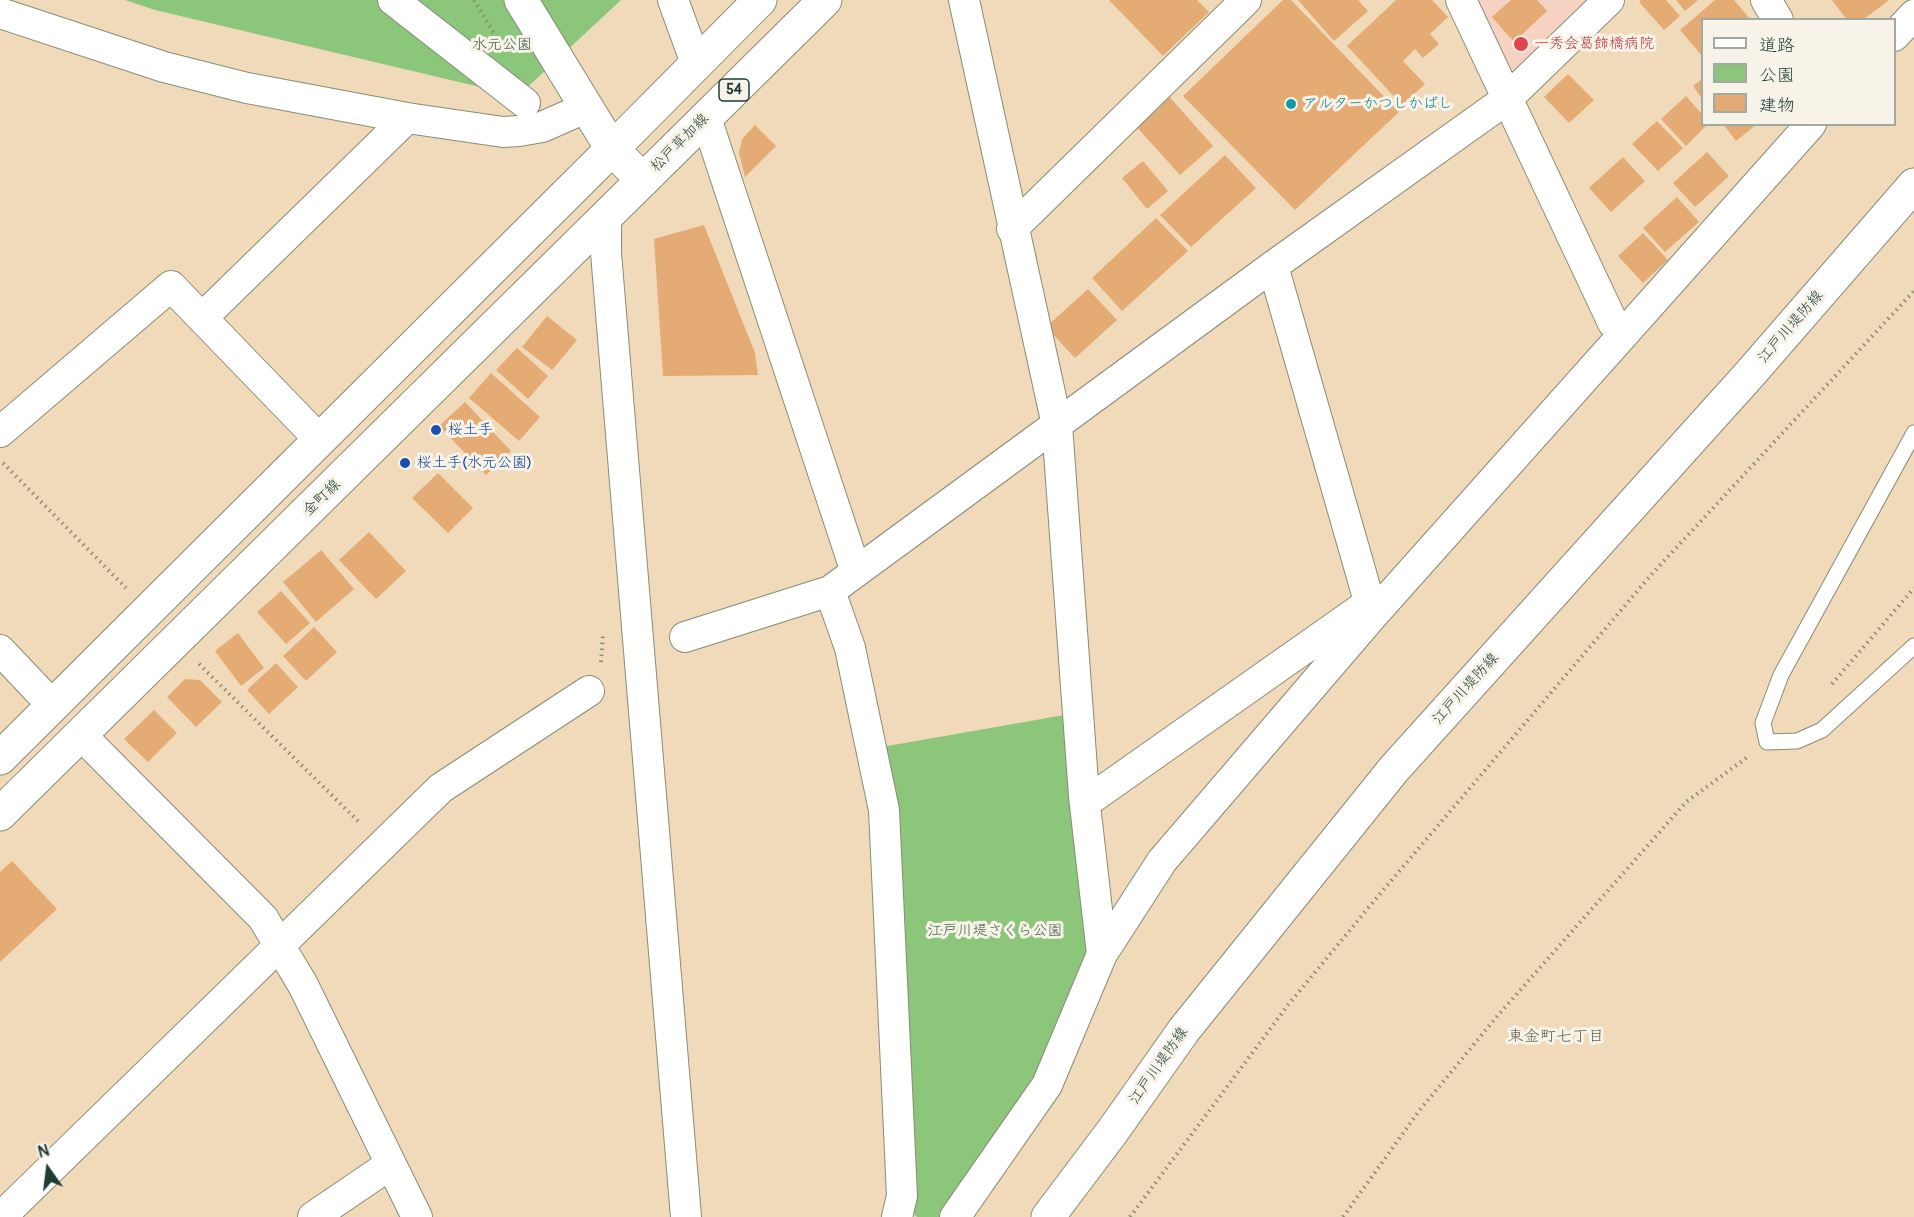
<!DOCTYPE html>
<html>
<head>
<meta charset="utf-8">
<style>
	body { margin:0 }
	#map { position:relative; width:1914px; height:1217px; overflow:hidden; background:#f1daba; font-family:Pangolin,"Klee One",sans-serif }
	canvas { display:block }
	.legend { position:absolute; left:1701px; top:18px; width:195px; height:108px; box-sizing:border-box; background:#f7f3e8; border:2px solid #a1aaa0; margin:0; padding:8px 10px; list-style:none; font-size:18px; color:#1f3d34 }
	.legend li { display:flex; align-items:center; gap:12px; height:30px }
	.legend b { width:30px; border:2px solid #a1aaa0 }
	.north { position:absolute; left:18px; top:1139px; width:60px; height:60px; -webkit-text-stroke:4px #f7f3e8; paint-order:stroke; rotate:346deg; font-size:16px; font-weight:700; line-height:24px; text-align:center; color:#1f3d34 }
	.north::after { content:''; display:block; margin:auto; width:21px; height:27px; background:#1f3d34; clip-path:polygon(50% 0,100% 100%,50% 72%,0 100%) }
</style>
</head>
<body>
<div id="map">
<canvas width="1914" height="1217"></canvas>
<ul class="legend">
<li><b style="height:8px;background:#fff"></b>道路</li>
<li><b style="height:16px;background:#8cc67a"></b>公園</li>
<li><b style="height:16px;background:#e4ab74"></b>建物</li>
</ul>
<div class="north">N</div>
</div>
<script>
const g = document.querySelector('canvas').getContext('2d');
g.lineJoin = 'round';
function paint(path, color) { g.fillStyle = color; g.fill(path, 'evenodd'); }
const toPath = rows => new Path2D(rows.map(r => 'M' + r).join(''));
function strokePath(path, color, width, dash) { g.strokeStyle = color; g.lineWidth = width; g.lineCap = dash ? 'butt' : 'round'; g.setLineDash(dash || []); g.stroke(path); }
function label(font, color, halo, rows, align = 'center') {
  g.font = font + ' Pangolin,"Klee One",sans-serif'; g.lineWidth = 6; g.setLineDash([]); g.textBaseline = 'middle'; g.strokeStyle = halo; g.fillStyle = color; for (const [text, x, y, turn = 0] of rows) {
    g.save(); g.translate(x, y); g.rotate((+turn || 0) * Math.PI / 180); g.textAlign = isNaN(turn) ? turn : align; if (halo) g.strokeText(text, 0, 0); g.fillText(text, 0, 0); g.restore();
  }
}
const built = toPath([
	[1469,0,1598,0,1509,87]
]);
const green = toPath([
	[125,0,621,0,518,96,155,10],
	[1070,714,1089,951,1043,1072,940,1217,917,1217,914,1214,896,815,882,747]
]);
const building = toPath([
	[1109,0,1197,0,1209,12,1163,56],
	[1283,0,1291,0,1399,112,1295,210,1183,96],
	[1298,0,1358,0,1368,11,1334,41],
	[1396,0,1432,0,1448,17,1430,34,1439,44,1423,58,1415,49,1403,61,1425,84,1402,105,1347,46],
	[1511,0,1537,0,1547,11,1514,42,1492,17],
	[1641,0,1666,0,1680,16,1664,30,1639,2],
	[1676,0,1698,0,1685,11],
	[1715,0,1734,0,1751,20,1702,20,1702,56,1680,30],
	[1832,0,1889,0,1863,20,1847,20],
	[1568,74,1594,100,1569,123,1544,97],
	[1702,79,1702,99,1693,86],
	[1167,94,1213,146,1180,175,1134,124],
	[1686,96,1702,114,1702,124,1708,124,1686,146,1661,119],
	[1657,121,1683,148,1658,171,1632,144],
	[1723,124,1757,124,1736,141],
	[755,125,776,146,745,177,739,153,742,139],
	[1707,152,1729,176,1695,207,1673,183],
	[1225,155,1256,188,1191,247,1160,215],
	[1623,157,1645,181,1611,212,1589,188],
	[1143,161,1168,191,1147,209,1122,178],
	[1677,197,1699,222,1665,252,1643,228],
	[1156,218,1188,251,1122,311,1092,278],
	[704,225,755,353,758,375,663,376,654,239],
	[1643,233,1668,260,1643,283,1618,256],
	[1088,289,1117,320,1075,358,1046,327],
	[547,316,577,340,552,370,522,347],
	[517,348,548,376,528,399,496,370],
	[491,373,540,417,519,441,469,398],
	[465,402,511,451,486,475,439,426],
	[438,473,473,508,448,533,412,498],
	[369,532,406,571,376,599,339,560],
	[321,550,354,589,316,622,283,582],
	[281,591,310,623,286,644,257,612],
	[314,627,337,652,306,681,283,656],
	[238,633,264,668,241,686,215,651],
	[276,663,298,687,269,714,247,690],
	[185,679,200,680,222,702,196,727,167,697],
	[154,710,177,733,148,762,124,739],
	[12,861,57,909,0,962,0,872]
]);
const path = toPath([
	[474,0,497,38],
	[3,463,126,588],
	[601,662,603,634],
	[199,664,360,823],
	[1832,684,1914,588],
	[1130,1217,1288,1005,1379,895,1651,575,1914,291],
	[1343,1217,1419,1111,1494,1020,1686,802,1749,756]
]);
const lane = toPath([
	[1914,433,1781,675,1763,723,1767,742,1797,741,1822,730,1914,646]
]);
const street = toPath([
	[393,0,525,103],
	[673,0,696,63],
	[964,0,1057,425,1084,796,1102,954],
	[1461,0,1613,323,1624,332],
	[1766,0,1778,20],
	[0,13,164,67,247,88,407,118,503,132,519,131,542,127,585,108],
	[1894,36,1914,15],
	[706,118,856,572],
	[606,217,606,253,686,1217],
	[1012,229,1246,0],
	[202,318,407,118],
	[0,432,171,286,319,439],
	[830,591,850,648,884,810,902,1196,897,1217],
	[1373,615,1811,124],
	[685,637,830,591,1273,266,1507,99,1609,0],
	[0,650,53,706],
	[81,735,263,918,303,985,417,1217],
	[1085,803,1369,603],
	[1,1217,441,788,589,691],
	[313,1217,391,1164],
	[955,1217,1047,1085,1102,954,1162,861,1373,615,1273,266]
]);
const secondary = toPath([
	[0,758,612,149],
	[0,814,643,180],
	[1048,1217,1112,1132,1184,1030,1394,769,1749,375,1914,185]
]);
const primary = toPath([
	[521,0,612,149,643,180,825,0],
	[612,149,760,0]
]);
const markers = [
	[1521,44,8,"#e0444e"],
	[1291,104,6,"#0f9aa8"],
	[436,430,6,"#1a4fb4"],
	[405,463,6,"#1a4fb4"]
];
const shields = [
	[734,90,30]
];
const shieldNames = [
	["54",734,90]
];
const healthNames = [
	["一秀会葛飾橋病院",1534,44]
];
const parkNames = [
	["水元公園",502,45],
	["江戸川堤さくら公園",995,931]
];
const cultureNames = [
	["アルターかつしかばし",1303,104]
];
const streetNames = [
	["松戸草加線",680,143,-45],
	["江戸川堤防線",1791,327,-49],
	["金町線",322,498,-44],
	["江戸川堤防線",1466,689,-48],
	["江戸川堤防線",1159,1066,-55]
];
const transitNames = [
	["桜土手",448,430],
	["桜土手(水元公園)",417,463]
];
const neighbourhoodNames = [
	["東金町七丁目",1556,1037]
];
paint(built, '#f6d2c3');
paint(green, '#8cc67a');
paint(building, '#e4ab74');
strokePath(lane, '#888c77', 17);
strokePath(street, '#888c77', 32);
strokePath(secondary, '#888c77', 35);
strokePath(primary, '#888c77', 35);
strokePath(path, '#888c77', 4, [1.5, 4.5]);
strokePath(lane, '#fff', 15);
strokePath(street, '#fff', 30);
strokePath(secondary, '#fff', 33);
strokePath(primary, '#fff', 33);
for (const [x, y, r, color] of markers) { const dot = new Path2D(); dot.arc(x, y, r, 0, 2 * Math.PI); g.fillStyle = color; g.fill(dot); strokePath(dot, '#f7f3e8', 2); }
for (const [x, y, w] of shields) { const box = new Path2D(); box.roundRect(x - w / 2, y - 11, w, 22, 4.5); g.fillStyle = '#f7f3e8'; g.fill(box); strokePath(box, '#1f3d34', 1.5); }
label('bold 14px', '#1f3d34', null, shieldNames);
label('15px', '#be3a42', '#f7f3e8', healthNames, 'left');
label('15px', '#3a5f46', '#f7f3e8', parkNames);
label('15px', '#0d838f', '#f7f3e8', cultureNames, 'left');
label('15px', '#1f3d34', '#f7f3e8', streetNames);
label('15px', '#164399', '#f7f3e8', transitNames, 'left');
label('16px', '#64644a', '#f7f3e8', neighbourhoodNames);
</script>
</body>
</html>
